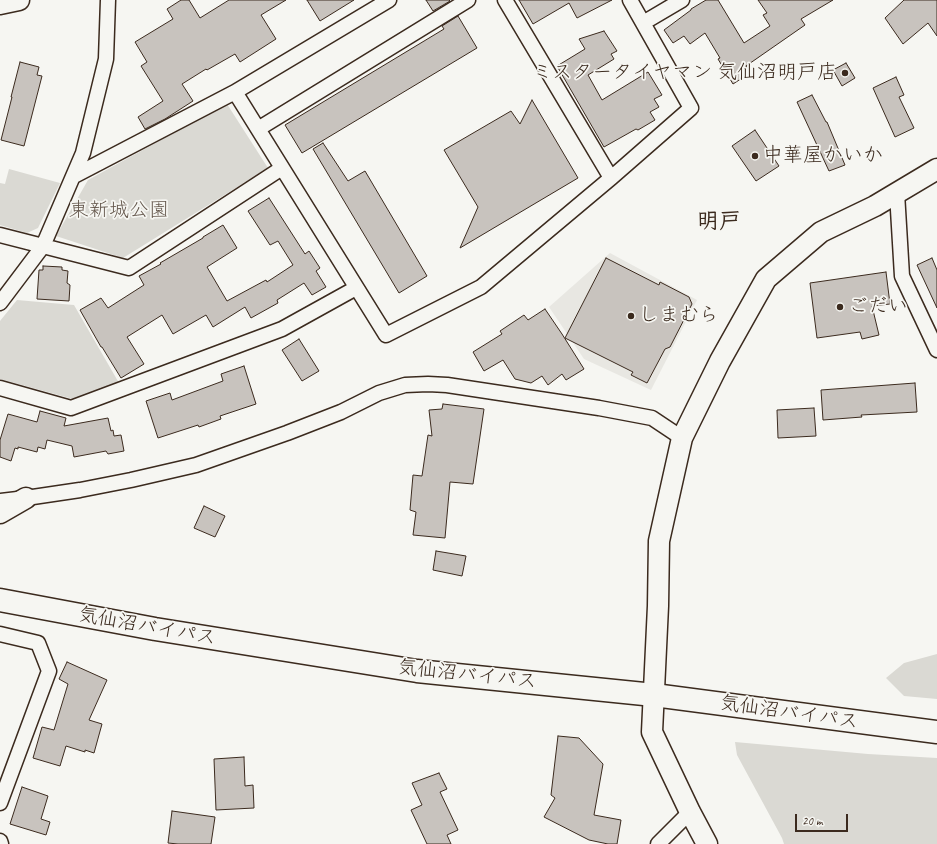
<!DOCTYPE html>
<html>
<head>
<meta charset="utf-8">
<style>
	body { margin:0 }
	#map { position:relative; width:937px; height:844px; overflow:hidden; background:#f6f6f2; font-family:Caveat,sans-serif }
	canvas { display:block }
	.scale { position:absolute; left:795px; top:814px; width:53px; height:18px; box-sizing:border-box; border:2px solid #3b2a1e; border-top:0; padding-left:5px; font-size:12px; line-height:14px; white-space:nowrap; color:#3b2a1e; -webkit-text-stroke:3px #f6f6f2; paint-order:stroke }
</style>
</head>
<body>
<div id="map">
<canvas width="937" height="844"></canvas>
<div class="scale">20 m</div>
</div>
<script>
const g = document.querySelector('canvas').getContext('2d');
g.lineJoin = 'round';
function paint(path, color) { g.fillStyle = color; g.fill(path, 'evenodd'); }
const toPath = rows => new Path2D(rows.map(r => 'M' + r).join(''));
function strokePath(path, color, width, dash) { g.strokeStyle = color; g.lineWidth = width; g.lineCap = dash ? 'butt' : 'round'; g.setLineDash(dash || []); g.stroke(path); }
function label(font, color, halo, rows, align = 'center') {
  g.font = font + ' Caveat,"Klee One",sans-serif'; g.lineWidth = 3.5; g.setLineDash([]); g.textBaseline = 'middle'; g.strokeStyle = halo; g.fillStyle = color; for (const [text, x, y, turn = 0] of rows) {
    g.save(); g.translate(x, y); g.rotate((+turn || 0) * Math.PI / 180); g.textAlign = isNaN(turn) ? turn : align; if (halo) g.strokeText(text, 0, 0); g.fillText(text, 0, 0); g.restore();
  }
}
const built = toPath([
	[610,253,697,300,651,390,584,359,549,307]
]);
const green = toPath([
	[227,104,268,168,123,258,56,236,88,180],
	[9,169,60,183,38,228,27,233,0,225,0,183,5,184],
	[17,300,74,305,119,383,73,399,0,379,0,321],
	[937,654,937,699,904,696,886,678,904,663],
	[735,742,868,754,937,758,937,844,784,844,782,838,737,755]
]);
const building = toPath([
	[181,0,189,0,200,18,229,0,286,0,261,15,276,39,240,62,235,54,207,70,206,69,182,84,193,101,165,119,145,129,138,117,163,101,141,66,147,62,135,42,173,19,167,9,181,0],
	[307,0,354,0,320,21,307,0],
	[426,0,449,0,450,1,433,11,426,0],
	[519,0,612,0,577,18,569,3,533,24,519,0],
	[706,0,718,0,744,43,770,26,763,15,767,13,758,0,833,0,801,19,805,25,746,66,750,73,733,84,718,59,720,58,705,33,690,44,684,36,673,43,664,30,691,10,691,9,706,0],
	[904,0,937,0,937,36,928,23,903,44,885,18,904,0],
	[458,16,477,48,302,153,285,125,444,29,442,26,458,16],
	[604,31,617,51,611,54,614,59,588,75,602,100,648,72,662,95,654,99,659,107,650,112,655,120,638,130,636,129,604,147,557,66,585,49,579,39,604,31],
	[20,62,39,67,37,75,42,76,24,146,1,140,12,97,11,97,20,62],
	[846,63,855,78,842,86,833,70,846,63],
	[896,77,904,95,899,97,914,128,895,137,873,88,896,77],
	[812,95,826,122,827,122,845,165,829,171,797,102,812,95],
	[532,100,578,178,460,248,478,207,444,150,511,111,520,124,532,100],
	[755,130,779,166,756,181,732,146,755,130],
	[323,143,348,181,365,171,427,276,399,293,313,149,323,143],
	[269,198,305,254,309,251,320,268,316,271,326,287,312,295,304,283,277,300,278,303,251,318,245,307,213,327,206,315,173,334,162,315,127,337,144,364,121,378,102,347,101,347,80,310,101,298,108,308,144,285,139,276,161,264,160,263,203,238,203,237,223,225,237,248,207,267,227,301,266,280,267,282,293,265,278,241,270,245,248,211,269,198],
	[606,258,659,285,660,282,689,297,692,304,670,347,665,349,647,383,631,375,633,372,565,338,606,258],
	[932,258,937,270,937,308,917,265,932,258],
	[43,266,62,267,62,270,68,271,67,283,70,285,69,301,37,299,39,270,43,270,43,266],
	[886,272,890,304,872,306,879,335,862,339,860,332,817,338,810,283,886,272],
	[545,309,562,334,584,369,566,380,562,374,548,385,542,376,531,383,515,379,503,360,484,371,473,352,502,334,500,331,524,315,528,320,545,309],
	[299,339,319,371,302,381,282,350,299,339],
	[244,366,256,404,220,416,221,419,199,427,198,425,158,438,146,401,170,393,172,400,223,381,221,374,244,366],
	[915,383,917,412,861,415,862,417,823,420,821,390,915,383],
	[443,404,484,409,473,484,450,482,445,538,413,535,416,512,410,510,413,475,422,476,428,435,432,436,429,410,442,409,443,404],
	[814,408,816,436,778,438,777,410,814,408],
	[40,411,66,418,64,426,108,418,111,431,113,430,114,436,121,435,124,451,108,454,106,451,74,457,72,446,47,440,45,449,38,447,37,452,18,447,18,449,15,448,11,461,0,457,0,440,8,414,37,422,40,411],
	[204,506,225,516,215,537,194,528,204,506],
	[436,551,466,556,462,576,433,570,436,551],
	[67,662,107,680,89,720,102,724,94,753,85,750,85,752,66,746,60,766,33,758,42,727,54,730,68,684,59,679,67,662],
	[558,736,579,738,603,764,594,815,621,820,617,844,608,844,589,840,544,817,555,798,551,795,558,736],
	[244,757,245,786,253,785,254,808,216,810,214,759,244,757],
	[439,773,447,789,440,792,458,830,447,835,451,844,427,844,411,810,422,805,412,783,439,773],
	[22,787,48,796,41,819,50,822,46,835,10,824,22,787],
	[172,811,215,817,211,844,178,844,168,843,172,811]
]);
const street = toPath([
	[389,0,235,92,386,335,481,287,611,178,691,108,630,0],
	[505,0,611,178],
	[643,23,682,0],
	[258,129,468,0],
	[74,176,235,92],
	[897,193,902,276,937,350],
	[0,235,129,268,282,168],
	[0,303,43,246,83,153,106,59,108,0],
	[0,388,71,408,282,329,356,288],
	[0,501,26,498,80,490,131,480,196,465,287,433,341,412,379,393,405,385,428,384,447,385,599,408,652,418,682,438],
	[0,634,38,643,49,671,0,803],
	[0,841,1,844],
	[658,844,690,812]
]);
const secondary = toPath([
	[0,4,19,0],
	[0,513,26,498],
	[707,844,690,812,652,732,658,606,659,541,682,438,720,361,766,279,821,232,875,206,937,169]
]);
const highway = toPath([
	[0,600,155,629,417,671,654,695,937,732]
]);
const markers = [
	[845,73,4,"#3b2a1e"],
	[755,156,4,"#3b2a1e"],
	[840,307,4,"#3b2a1e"],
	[631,316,4,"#3b2a1e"]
];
const poiNames = [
	["ミスタータイヤマン 気仙沼明戸店",837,73,"right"],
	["中華屋かいか",763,156],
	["ごだい",848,307],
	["しまむら",639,316]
];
const parkNames = [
	["東新城公園",119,211]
];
const streetNames = [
	["気仙沼バイパス",147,627,10],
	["気仙沼バイパス",467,675,6],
	["気仙沼バイパス",789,713,8]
];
const quarterNames = [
	["明戸",719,222]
];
paint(built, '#e8e7e2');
paint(green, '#dad9d3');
paint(building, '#c8c3be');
strokePath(building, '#3b2a1e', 1);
strokePath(street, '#3b2a1e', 17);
strokePath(secondary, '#3b2a1e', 23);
strokePath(highway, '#3b2a1e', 25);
strokePath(street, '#f6f6f2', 14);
strokePath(secondary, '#f6f6f2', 20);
strokePath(highway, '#f6f6f2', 22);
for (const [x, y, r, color] of markers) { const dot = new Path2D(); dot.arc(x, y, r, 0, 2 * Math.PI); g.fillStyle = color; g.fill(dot); strokePath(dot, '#f6f6f2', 1.5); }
label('20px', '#3b2a1e', '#f6f6f2', poiNames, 'left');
label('20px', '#63564b', '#f6f6f2', parkNames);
label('20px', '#3b2a1e', '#f6f6f2', streetNames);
label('bold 22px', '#3b2a1e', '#f6f6f2', quarterNames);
</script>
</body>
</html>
